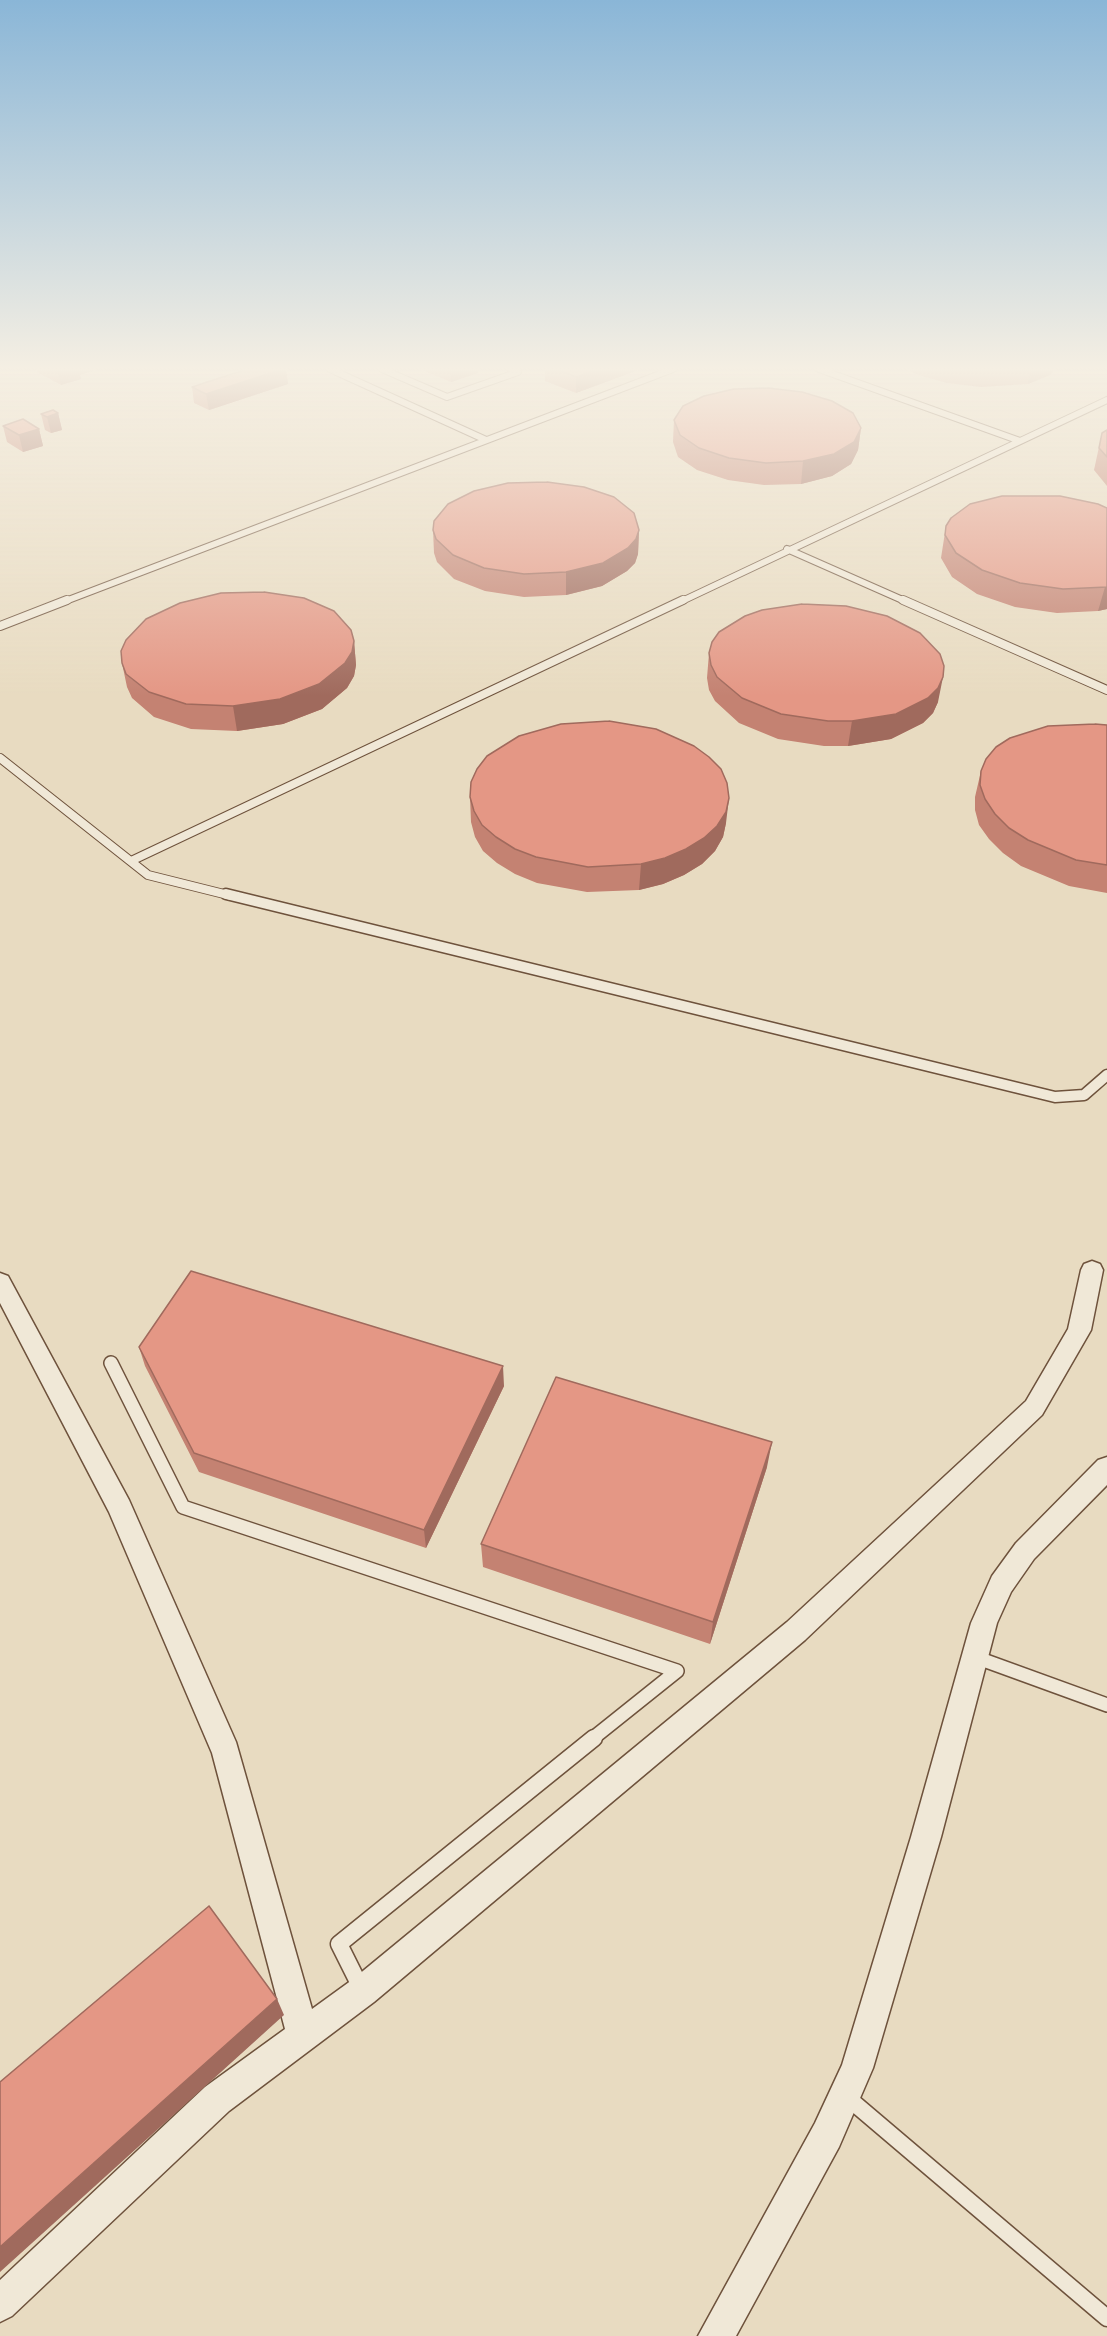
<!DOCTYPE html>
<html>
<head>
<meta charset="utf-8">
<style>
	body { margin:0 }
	canvas { display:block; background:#e8dbc1 }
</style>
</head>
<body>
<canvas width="1107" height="2336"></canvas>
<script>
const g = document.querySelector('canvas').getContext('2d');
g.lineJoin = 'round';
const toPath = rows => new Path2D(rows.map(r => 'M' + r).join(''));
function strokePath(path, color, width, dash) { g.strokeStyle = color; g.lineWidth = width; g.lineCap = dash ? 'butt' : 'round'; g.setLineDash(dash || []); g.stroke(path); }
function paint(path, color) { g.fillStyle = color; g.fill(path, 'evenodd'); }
const laneFar4 = toPath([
	[330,369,486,440],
	[382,369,447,397,518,372,511,369],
	[819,369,1020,441],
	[787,549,907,602],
	[63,602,673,369],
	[680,602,1107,400]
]);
const laneFar3 = toPath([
	[903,600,1107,690],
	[0,626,67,600],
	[0,758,148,875,232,896],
	[131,861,683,600]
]);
const laneFar2 = toPath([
	[226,894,1055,1097,1084,1095,1107,1075]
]);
const laneFar1 = toPath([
	[111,1363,183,1507,677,1671,592,1739],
	[975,1657,1107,1705]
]);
const lane = toPath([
	[361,1988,339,1944,594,1738],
	[848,2098,1107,2318]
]);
const street = toPath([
	[1092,1261,1100,1264,1103,1270,1091,1330,1042,1415,805,1640,374,2002,229,2111,12,2316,0,2322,0,2280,205,2087,285,2029,212,1753,109,1512,0,1303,0,1273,8,1276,129,1500,236,1742,312,2009,352,1980,787,1622,1026,1401,1068,1329,1081,1270,1084,1264,1092,1261],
	[1107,1457,1107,1485,1034,1559,1011,1592,997,1623,941,1837,873,2068,839,2147,736,2336,698,2336,815,2123,842,2065,911,1837,971,1623,992,1576,1016,1543,1098,1460,1107,1457]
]);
const wall = toPath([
	[36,369,98,369,80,375,81,379,61,385,37,372],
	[247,369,286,369,288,384,209,410,194,403,192,387],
	[419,369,478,369,478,373,451,382],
	[545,369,641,369,576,393,545,381],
	[907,369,1055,369,1050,375,1028,384,981,387,947,383,918,375],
	[58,413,62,430,51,433,45,430,41,414],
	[674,420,861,428,858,450,851,464,832,476,801,484,764,485,728,480,697,470,678,457,673,442],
	[3,426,39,429,43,446,23,452,7,442],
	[1107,430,1107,486,1094,470,1102,433],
	[1107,508,1107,609,1098,611,1057,613,1015,607,977,594,952,577,941,558,946,526],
	[433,530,639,530,638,554,635,563,627,571,602,586,566,595,524,597,485,591,454,579,437,562,434,553],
	[354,641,356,665,354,676,347,688,322,709,283,724,237,731,191,729,154,717,132,698,127,687,122,663],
	[709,653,938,702,933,713,923,723,891,739,848,746,824,746,778,739,739,723,715,701,709,690,707,678],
	[1107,725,1107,893,1069,886,1021,866,1003,853,989,839,979,825,975,810,975,797,981,771],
	[470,797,726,823,723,837,715,851,702,864,684,875,663,884,639,890,587,892,537,883,515,874,497,863,483,851,475,837,471,822],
	[139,1347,504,1386,426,1548,199,1472,145,1366],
	[767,1467,710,1644,483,1567,481,1544]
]);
const shadedWall = toPath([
	[57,369,98,369,80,375,81,379,61,385],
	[283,369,286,369,288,384,209,410,206,394],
	[450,369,478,369,478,373,451,382],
	[598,369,641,369,576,393,576,377],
	[1031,369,1055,369,1050,375,1028,384],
	[58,413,62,430,51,433,47,417],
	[861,428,858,450,851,464,832,476,801,484,803,461],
	[39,429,43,446,23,452,19,435],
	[639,530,638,554,635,563,627,571,602,586,566,595,566,572],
	[1105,587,1107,587,1107,609,1098,611],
	[354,641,356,665,354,676,347,688,322,709,283,724,237,731,233,706],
	[943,677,938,702,933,713,923,723,891,739,848,746,852,721],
	[729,798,726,823,723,837,715,851,702,864,684,875,663,884,639,890,641,864],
	[503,1366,504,1386,426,1548,424,1530],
	[772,1442,767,1467,710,1644,713,1622],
	[277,1999,284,2015,0,2272,0,2247]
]);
const building = toPath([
	[247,369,283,369,206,394,192,387,247,369],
	[556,369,598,369,576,377,556,369],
	[768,388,802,392,832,401,853,413,861,428,854,442,834,454,803,461,766,463,729,458,699,448,680,435,674,420,683,406,704,396,734,389,768,388],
	[53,410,58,413,47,417,41,414,53,410],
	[23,419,39,429,19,435,3,426,23,419],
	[1107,430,1107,457,1099,448,1102,433,1107,430],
	[547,482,584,487,614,497,634,513,639,530,636,539,628,548,603,563,566,572,524,574,484,568,453,555,436,539,433,530,434,521,448,504,474,491,508,483,547,482],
	[1002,496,1060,496,1098,504,1107,508,1107,587,1063,589,1020,583,982,570,956,553,945,535,946,526,951,518,970,504,1002,496],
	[264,592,304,598,334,611,351,630,354,641,352,652,345,663,319,684,280,699,233,706,186,704,149,692,126,674,122,663,121,651,126,640,146,619,180,603,221,593,264,592],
	[802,604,846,606,887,616,920,633,940,654,944,666,943,677,938,688,928,698,896,714,852,721,828,721,781,714,742,698,717,677,711,665,709,653,712,642,719,632,745,616,762,610,802,604],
	[609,721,656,729,694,746,709,757,721,769,727,783,729,798,726,812,717,826,704,838,686,849,665,858,641,864,588,867,536,857,515,849,496,837,482,825,474,811,470,797,471,782,477,769,487,756,519,736,561,724,609,721],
	[1095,724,1107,725,1107,865,1076,860,1028,840,1009,828,995,814,985,799,980,785,981,771,986,759,996,747,1010,738,1048,726,1095,724],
	[191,1271,503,1366,424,1530,194,1453,139,1347,191,1271],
	[556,1377,772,1442,713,1622,481,1544,556,1377],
	[209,1906,277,1999,0,2247,0,2082,209,1906]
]);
strokePath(laneFar4, '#6e523c', 8);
strokePath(laneFar3, '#6e523c', 10);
strokePath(laneFar2, '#6e523c', 13);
strokePath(laneFar1, '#6e523c', 16);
strokePath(lane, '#6e523c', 19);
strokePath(street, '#6e523c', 3);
strokePath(laneFar4, '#f0e8d7', 6);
strokePath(laneFar3, '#f0e8d7', 8);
strokePath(laneFar2, '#f0e8d7', 10);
strokePath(laneFar1, '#f0e8d7', 13);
strokePath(lane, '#f0e8d7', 16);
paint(street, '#f0e8d7');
paint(wall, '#c48272');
paint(shadedWall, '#a06a5d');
paint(building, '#e49785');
strokePath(building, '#a06a5d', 1.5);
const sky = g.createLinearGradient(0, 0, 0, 696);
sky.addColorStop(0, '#8ab6d7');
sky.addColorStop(0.53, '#f5efe3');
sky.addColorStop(1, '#f5efe300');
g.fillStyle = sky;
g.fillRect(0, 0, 1107, 696);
</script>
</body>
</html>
